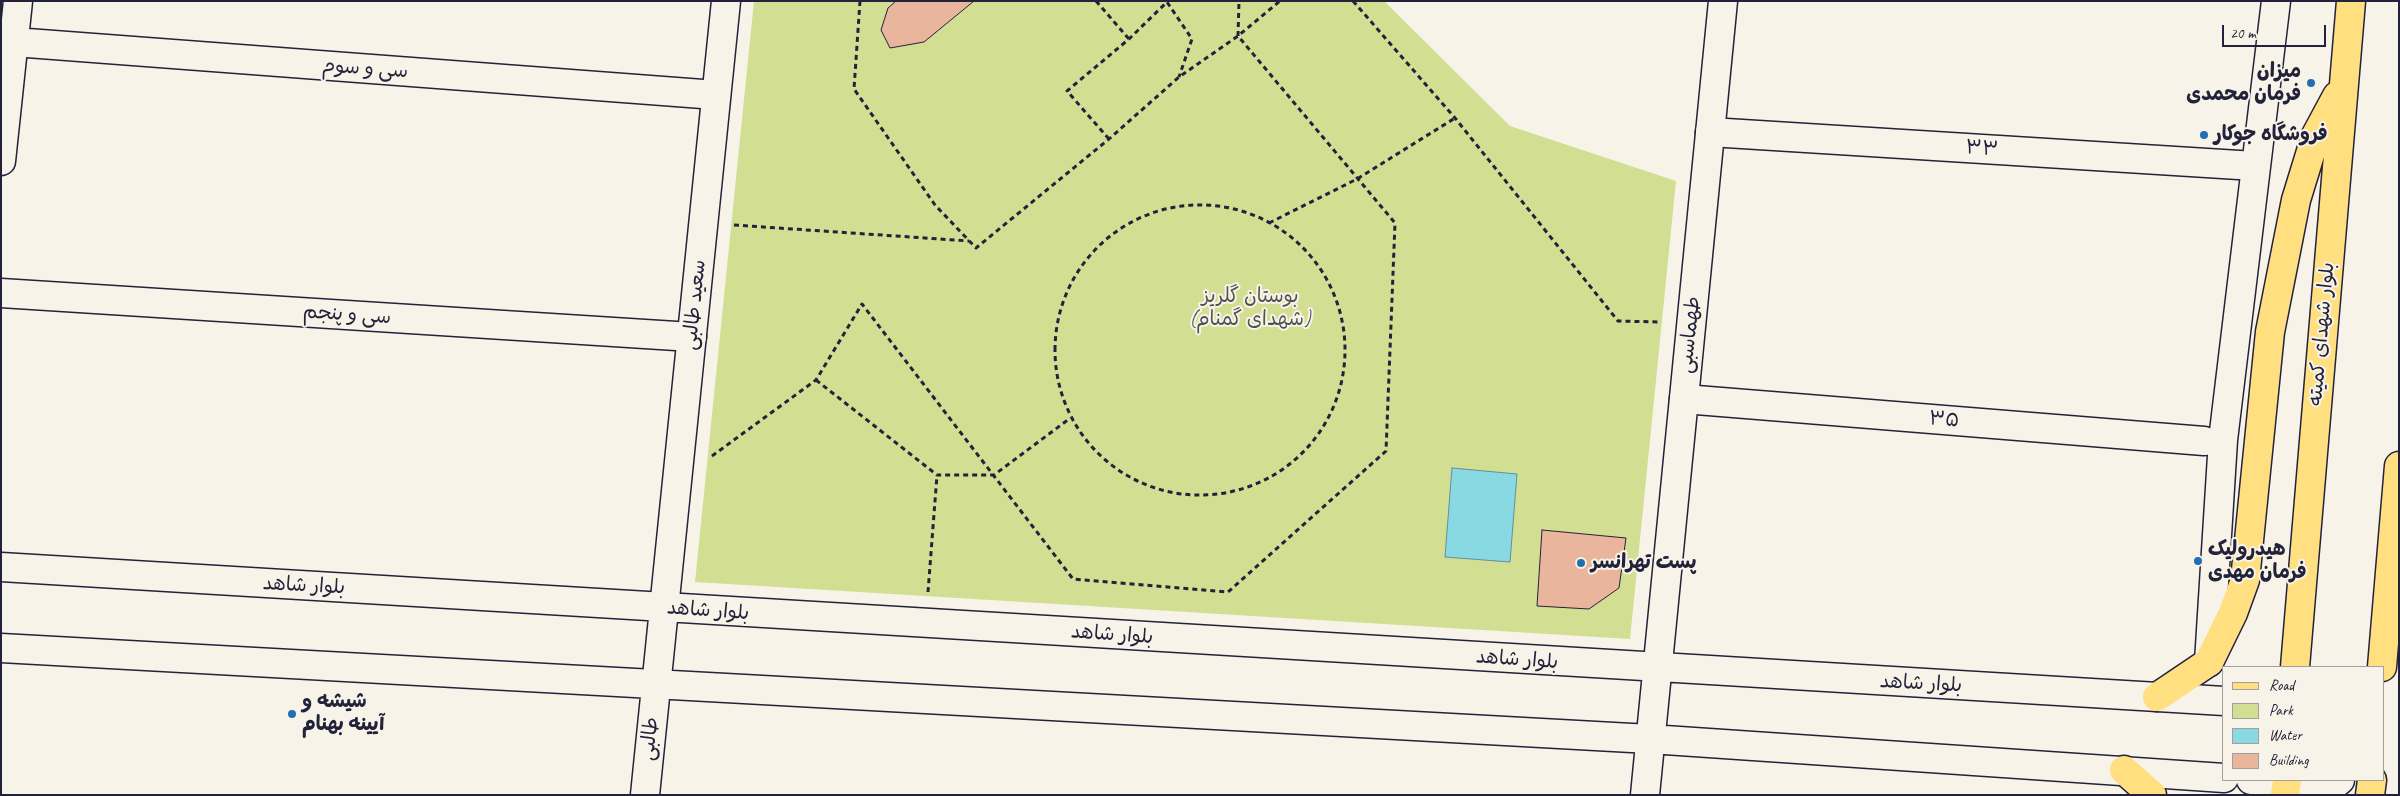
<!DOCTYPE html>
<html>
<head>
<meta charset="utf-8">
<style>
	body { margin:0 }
	#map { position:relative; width:2400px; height:796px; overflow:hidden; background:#f7f3e8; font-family:Caveat,sans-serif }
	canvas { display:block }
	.frame { position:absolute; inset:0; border:2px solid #22223b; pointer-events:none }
	.legend { position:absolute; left:2222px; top:666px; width:162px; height:115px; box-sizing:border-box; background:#f7f3e8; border:1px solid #a29fa3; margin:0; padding:6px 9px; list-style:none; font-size:15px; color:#22223b }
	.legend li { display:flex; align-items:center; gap:10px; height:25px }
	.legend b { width:25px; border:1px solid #a29fa3 }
	.scale { position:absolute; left:2222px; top:25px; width:104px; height:22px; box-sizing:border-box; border:2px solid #22223b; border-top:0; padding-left:6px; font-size:15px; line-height:18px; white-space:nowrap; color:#22223b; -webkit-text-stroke:4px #f7f3e8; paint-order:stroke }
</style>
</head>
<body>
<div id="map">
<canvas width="2400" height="796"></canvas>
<div class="frame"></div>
<ul class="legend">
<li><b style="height:6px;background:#ffdf80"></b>Road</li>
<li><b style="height:14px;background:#d2df92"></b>Park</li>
<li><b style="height:14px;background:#88d9e2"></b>Water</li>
<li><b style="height:14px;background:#eab59d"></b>Building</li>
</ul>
<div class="scale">20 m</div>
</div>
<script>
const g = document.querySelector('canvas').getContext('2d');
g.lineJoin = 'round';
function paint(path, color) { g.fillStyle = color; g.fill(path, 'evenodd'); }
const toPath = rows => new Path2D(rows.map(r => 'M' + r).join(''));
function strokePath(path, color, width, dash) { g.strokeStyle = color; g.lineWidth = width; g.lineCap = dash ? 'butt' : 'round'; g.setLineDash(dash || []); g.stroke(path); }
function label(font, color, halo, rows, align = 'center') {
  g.font = font + ' Caveat,"Playpen Sans Arabic",sans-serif'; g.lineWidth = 4; g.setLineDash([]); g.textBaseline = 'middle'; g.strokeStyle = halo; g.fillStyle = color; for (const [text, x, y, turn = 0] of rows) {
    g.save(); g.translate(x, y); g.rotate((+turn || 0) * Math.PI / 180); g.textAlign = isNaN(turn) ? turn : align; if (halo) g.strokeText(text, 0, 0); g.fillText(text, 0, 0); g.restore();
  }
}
const green = toPath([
	[754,1,1384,1,1510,126,1676,181,1630,639,695,582]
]);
const water = toPath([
	[1452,468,1517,474,1510,562,1445,557,1452,468]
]);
const building = toPath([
	[896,1,974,1,924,42,890,48,881,30,888,8,896,1],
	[1542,530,1626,538,1619,588,1589,609,1537,606,1542,530]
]);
const path = toPath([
	[860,1,854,89,935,205,976,248,1109,139,1179,77,1238,36,1280,1],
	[1096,1,1129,39],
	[1353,1,1455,118,1618,321,1660,322],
	[1109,139,1067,91,1129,39,1167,2,1192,39,1179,77],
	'1055 350a145 145 0 1 1 290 0a145 145 0 1 1-290 0Z',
	[1269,223,1357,179,1455,118],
	[734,225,969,241],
	[816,380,937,475,994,475,1069,419],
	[712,456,816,380,862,304,1073,579,1228,592,1386,451,1395,223,1238,36,1239,1],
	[928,592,937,475]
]);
const street = toPath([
	[14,42,716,95],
	[1710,132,2255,166],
	[1,161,18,1],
	[1,293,692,337],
	[1684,399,2204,441]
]);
const secondary = toPath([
	[1,567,2224,701],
	[1,648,1650,739,2224,778],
	[2209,662,2223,440,2276,1],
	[2251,780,2334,785,2340,780],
	[645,795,726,1],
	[1645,795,1723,1]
]);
const primary = toPath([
	[2295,667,2351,1],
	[2382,667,2399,466],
	[2157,697,2209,662,2233,613,2245,580,2270,332,2296,200,2316,135,2337,96],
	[2124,770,2152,795],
	[2285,795,2287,780],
	[2370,795,2372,780]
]);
const markers = [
	[2311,83,5,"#1f6fb2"],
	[2204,135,5,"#1f6fb2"],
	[2198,561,5,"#1f6fb2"],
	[1581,563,5,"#1f6fb2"],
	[292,714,5,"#1f6fb2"]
];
const streetNames = [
	["سی و سوم",365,69,4],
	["۳۳",1982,149,4],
	["سعید طالبی",695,305,-84],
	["سی و پنجم",347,315,4],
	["بلوار شهدای کمیته",2322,334,-85],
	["طهماسبی",1690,335,-84],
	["۳۵",1944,420,5],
	["بلوار شاهد",304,586,3],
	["بلوار شاهد",708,611,4],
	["بلوار شاهد",1112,635,4],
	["بلوار شاهد",1517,660,4],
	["بلوار شاهد",1921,684,3],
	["طالبی",650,739,-84]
];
const poiNames = [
	["میزان",2301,72,"right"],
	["فرمان محمدی",2301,95,"right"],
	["فروشگاه جوکار",2214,135],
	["هیدرولیک",2208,550],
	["فرمان مهدی",2208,573],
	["پست تهرانسر",1591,563],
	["شیشه و",302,702],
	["آیینه بهنام",302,725]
];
const parkNames = [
	["بوستان گلریز",1250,297],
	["(شهدای گمنام)",1250,320]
];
paint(green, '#d2df92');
paint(water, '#88d9e2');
strokePath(water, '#5f909f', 1);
paint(building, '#eab59d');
strokePath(building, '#22223b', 1);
strokePath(street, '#22223b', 31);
strokePath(secondary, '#22223b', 31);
strokePath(primary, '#22223b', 31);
strokePath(path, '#22223b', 3, [5, 4]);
strokePath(street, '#f7f3e8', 28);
strokePath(secondary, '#f7f3e8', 28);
strokePath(primary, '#ffdf80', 28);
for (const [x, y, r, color] of markers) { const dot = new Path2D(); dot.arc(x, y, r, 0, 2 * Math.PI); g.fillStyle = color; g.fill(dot); strokePath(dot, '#f7f3e8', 2); }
label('20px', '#22223b', '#f7f3e8', streetNames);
label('bold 20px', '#22223b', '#f7f3e8', poiNames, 'left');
label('20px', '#4e5151', '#f7f3e8', parkNames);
</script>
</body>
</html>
